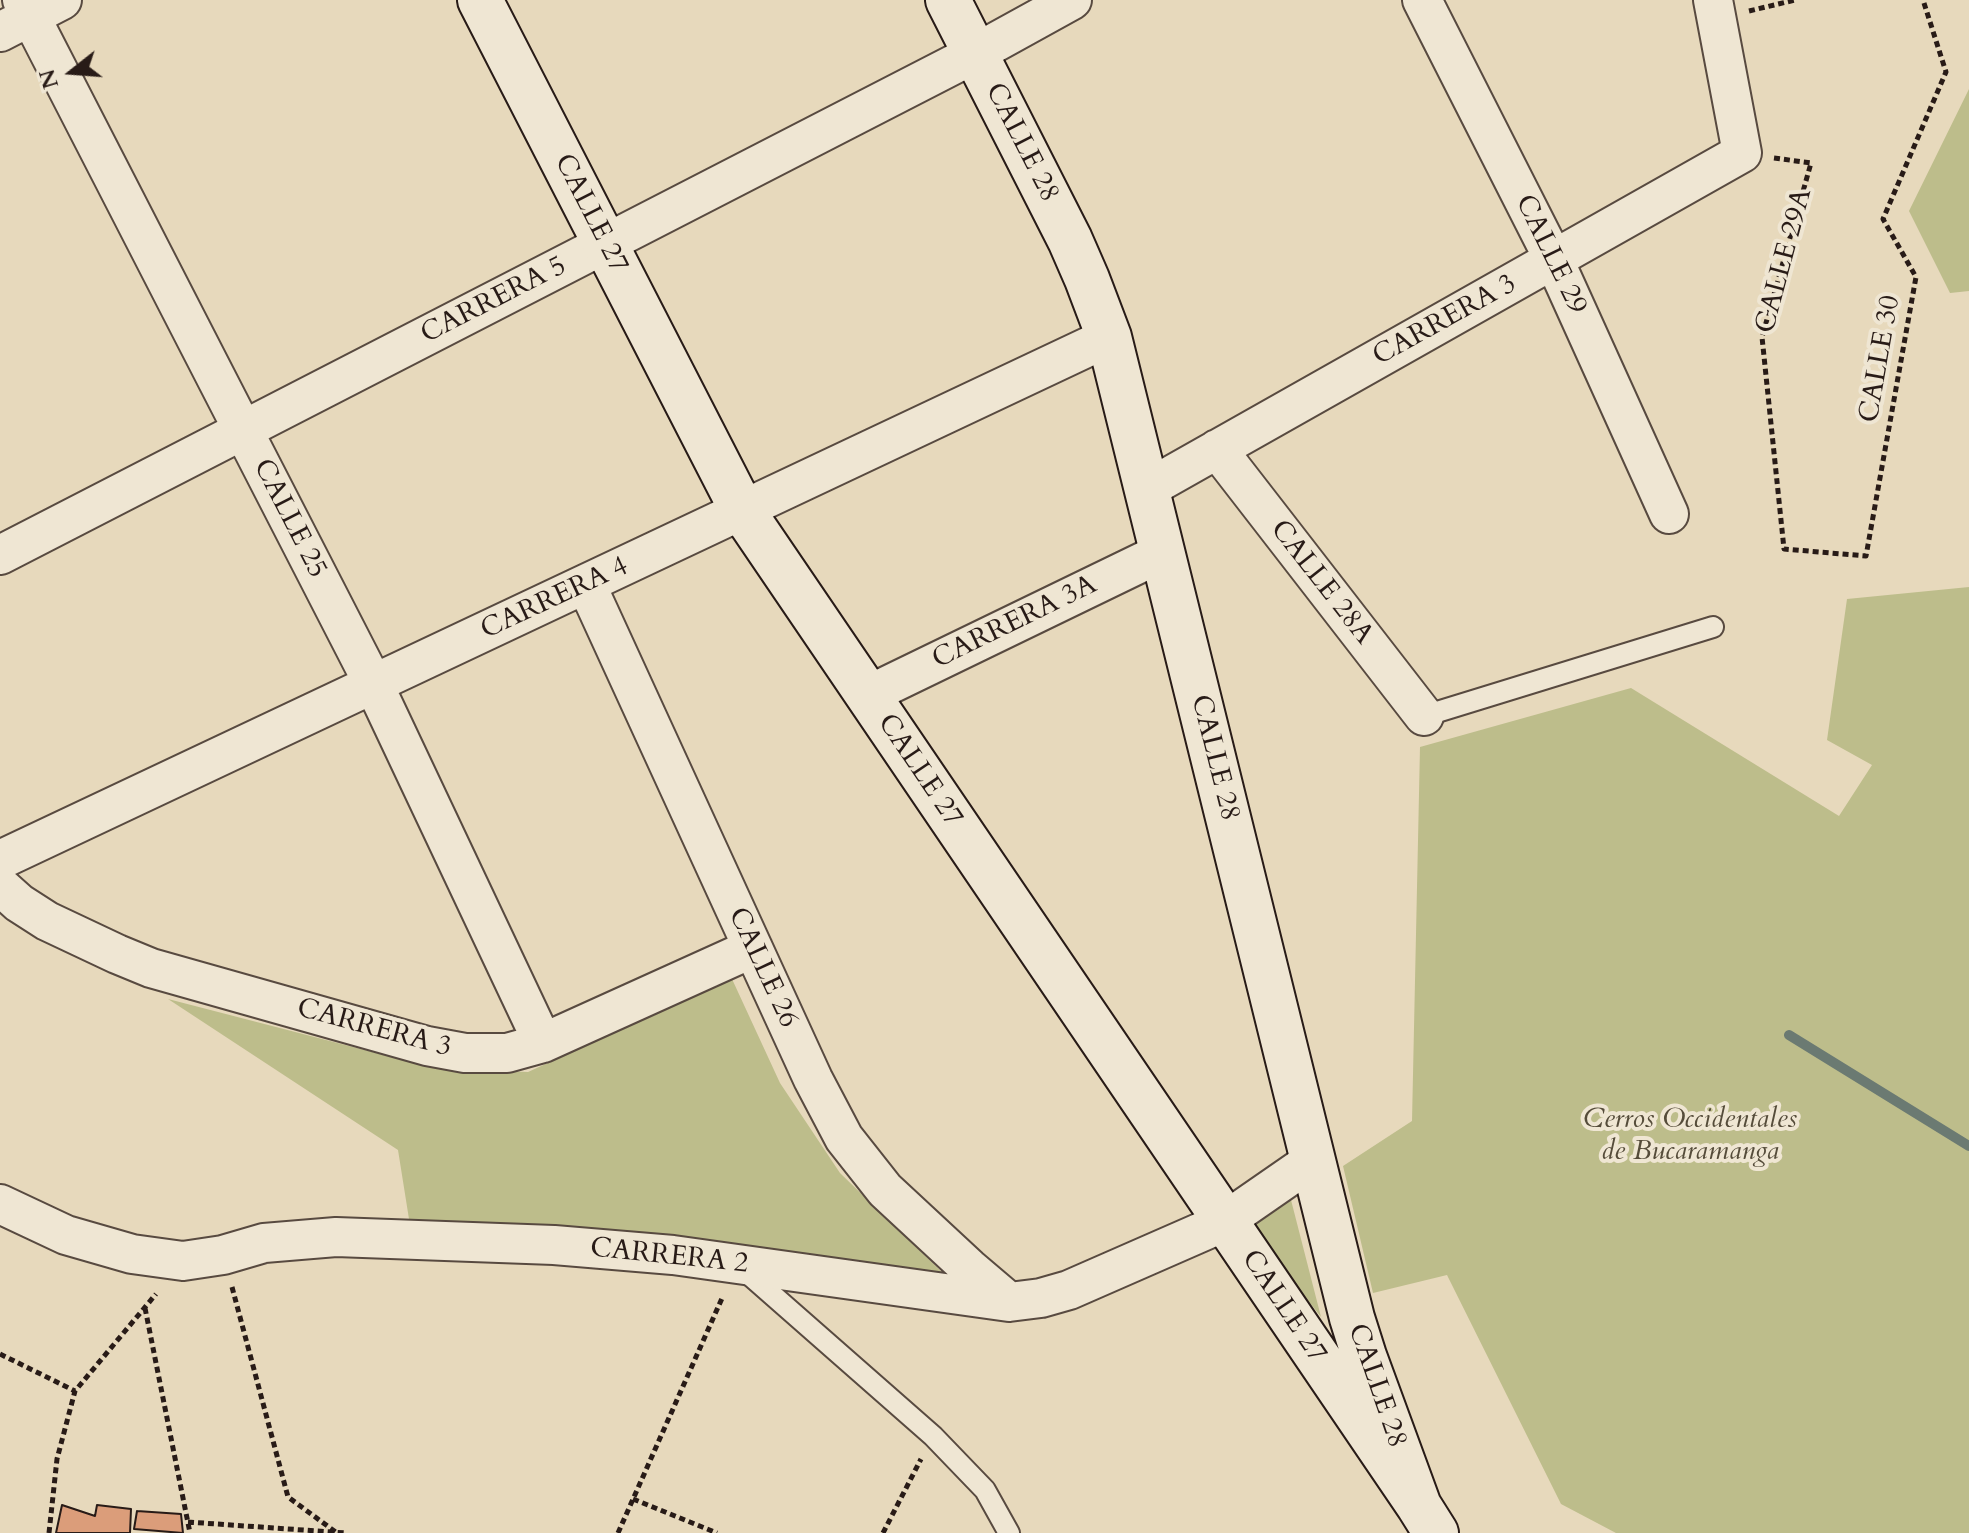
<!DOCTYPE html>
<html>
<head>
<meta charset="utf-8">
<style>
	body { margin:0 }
	#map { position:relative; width:1969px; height:1533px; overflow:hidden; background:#e7d9bc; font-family:Cardo,serif }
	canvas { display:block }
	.north { position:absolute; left:32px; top:32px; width:80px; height:80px; -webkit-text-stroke:6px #efe6d3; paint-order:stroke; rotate:253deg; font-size:22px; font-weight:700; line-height:32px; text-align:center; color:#281b17 }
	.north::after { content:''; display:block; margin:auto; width:28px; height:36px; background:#281b17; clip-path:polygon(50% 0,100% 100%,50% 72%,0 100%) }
</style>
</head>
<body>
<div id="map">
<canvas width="1969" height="1533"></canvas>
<div class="north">N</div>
</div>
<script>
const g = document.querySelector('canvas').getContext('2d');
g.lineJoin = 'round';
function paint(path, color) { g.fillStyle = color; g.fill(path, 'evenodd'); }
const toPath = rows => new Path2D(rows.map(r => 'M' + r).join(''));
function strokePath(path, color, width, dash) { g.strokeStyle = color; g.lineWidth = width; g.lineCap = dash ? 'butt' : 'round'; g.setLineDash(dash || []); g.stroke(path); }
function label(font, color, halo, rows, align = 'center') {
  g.font = font + ' Cardo,serif'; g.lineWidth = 8; g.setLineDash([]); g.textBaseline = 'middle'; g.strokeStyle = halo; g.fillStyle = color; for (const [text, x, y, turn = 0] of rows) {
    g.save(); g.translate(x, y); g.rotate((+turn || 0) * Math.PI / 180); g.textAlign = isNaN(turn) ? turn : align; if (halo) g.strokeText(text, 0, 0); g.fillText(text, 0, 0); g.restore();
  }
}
const green = toPath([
	[1969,89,1969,291,1950,293,1909,211],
	[1969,587,1969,1533,1616,1533,1561,1504,1447,1275,1373,1293,1343,1166,1412,1121,1420,747,1631,688,1839,816,1872,765,1827,740,1847,599],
	[732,979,780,1083,840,1173,952,1282,409,1219,398,1150,168,999,434,1068,528,1072],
	[1291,1200,1321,1317,1251,1228]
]);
const stream = toPath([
	[1789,1035,1969,1146]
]);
const building = toPath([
	[62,1505,95,1516,97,1505,131,1509,130,1533,56,1533,62,1505],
	[137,1511,181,1514,183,1533,134,1529,137,1511]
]);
const path = toPath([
	[1749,11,1795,0],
	[1774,158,1811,163,1762,337,1784,549,1866,556,1916,277,1883,219,1946,72,1923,0],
	[232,1287,288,1497,337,1533],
	[145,1308,190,1533],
	[0,1354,75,1391],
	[633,1499,717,1533],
	[188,1522,346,1533],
	[49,1533,57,1459,75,1391,156,1294],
	[618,1533,723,1296],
	[883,1533,921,1459]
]);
const lane = toPath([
	[1424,716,1713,627],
	[744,1270,933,1436,985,1490,1009,1533]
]);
const street = toPath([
	[22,0,374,685,543,1043],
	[1422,0,1554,260,1669,514],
	[0,32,62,0],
	[1217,449,1424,716],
	[1147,489,1742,153,1713,0],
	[0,555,976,53,1072,0],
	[586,584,813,1079,844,1138,885,1190,969,1268,1009,1302],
	[868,695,1163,552],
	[0,860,1109,337],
	[0,886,19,903,47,921,117,954,151,968,427,1046,465,1053,507,1053,543,1043,753,948],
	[0,1204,66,1235,132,1254,183,1261,223,1255,264,1243,336,1237,554,1245,673,1255,1009,1302,1041,1298,1069,1290,1222,1223,1313,1160]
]);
const secondary = toPath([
	[480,0,742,510,1419,1506],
	[948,0,1070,240,1087,279,1109,337,1352,1318,1364,1356,1419,1506,1436,1533]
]);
const streetNames = [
	["CALLE 28",1021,143,63],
	["CALLE 27",590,214,63],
	["CALLE 29",1550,255,64],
	["CALLE 29A",1785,261,-75],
	["CARRERA 5",494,301,-27],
	["CARRERA 3",1445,321,-29],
	["CALLE 30",1881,359,-80],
	["CALLE 25",289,519,63],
	["CALLE 28A",1321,583,52],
	["CARRERA 4",555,599,-25],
	["CARRERA 3A",1015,623,-26],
	["CALLE 28",1214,758,76],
	["CALLE 27",919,771,56],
	["CALLE 26",762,968,65],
	["CARRERA 3",374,1029,15],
	["CARRERA 2",669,1257,6],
	["CALLE 27",1283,1307,56],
	["CALLE 28",1376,1386,71]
];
const parkNames = [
	["Cerros Occidentales",1690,1121],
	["de Bucaramanga",1690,1153]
];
paint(green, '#bdbd8b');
strokePath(stream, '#6b7a72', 10);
paint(building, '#db9d7a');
strokePath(building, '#281b17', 2);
strokePath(lane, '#584a40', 24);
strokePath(street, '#584a40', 42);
strokePath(secondary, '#281b17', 48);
strokePath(path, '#281b17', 5, [6, 4]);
strokePath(lane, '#efe6d3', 20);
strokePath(street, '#efe6d3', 38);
strokePath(secondary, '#efe6d3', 44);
label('28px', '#281b17', '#efe6d3', streetNames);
label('italic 28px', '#554c3a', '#efe6d3', parkNames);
</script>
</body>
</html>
